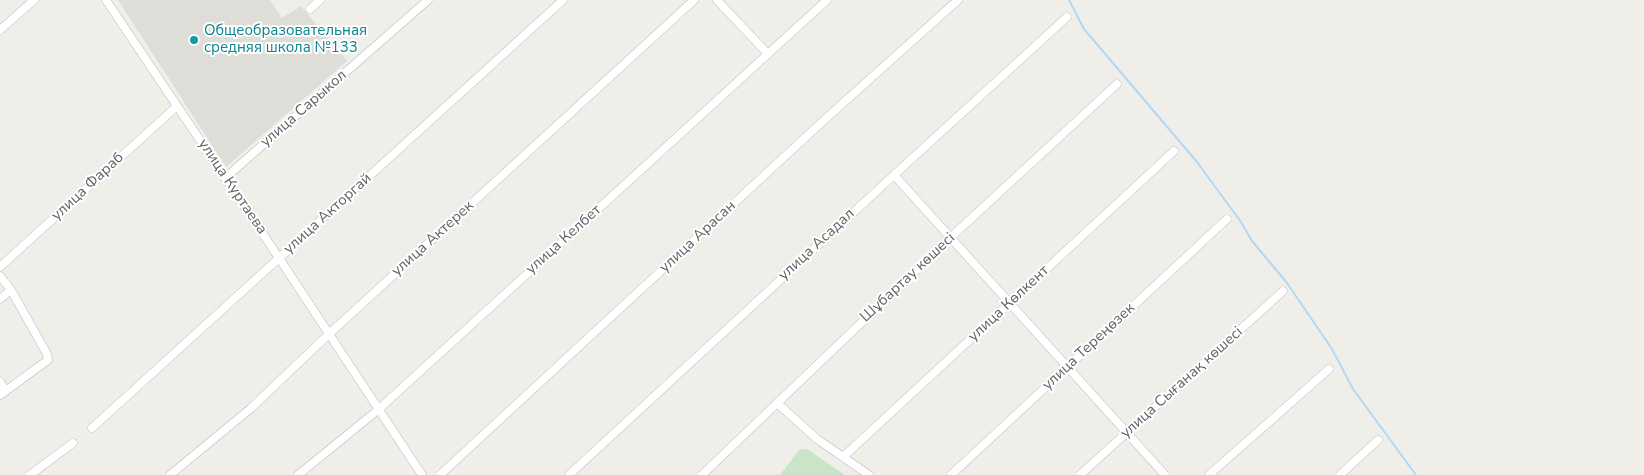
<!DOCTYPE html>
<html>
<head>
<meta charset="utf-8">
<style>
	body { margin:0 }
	canvas { display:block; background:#f0eee9 }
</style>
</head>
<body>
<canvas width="1644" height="475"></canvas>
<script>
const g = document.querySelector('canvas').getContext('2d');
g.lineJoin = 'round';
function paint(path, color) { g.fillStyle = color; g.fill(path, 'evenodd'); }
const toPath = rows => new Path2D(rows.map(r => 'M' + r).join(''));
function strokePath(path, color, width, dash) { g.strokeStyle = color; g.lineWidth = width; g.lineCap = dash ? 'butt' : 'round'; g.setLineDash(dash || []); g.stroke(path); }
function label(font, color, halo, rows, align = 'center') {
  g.font = font + ' "Nunito Sans",sans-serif'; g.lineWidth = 4; g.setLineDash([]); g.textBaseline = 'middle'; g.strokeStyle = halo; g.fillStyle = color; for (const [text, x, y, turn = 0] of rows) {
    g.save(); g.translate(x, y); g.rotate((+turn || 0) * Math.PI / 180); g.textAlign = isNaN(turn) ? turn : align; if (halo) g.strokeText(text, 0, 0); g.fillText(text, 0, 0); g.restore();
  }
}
const education = toPath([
	[118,0,270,0,282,18,301,6,347,61,226,167]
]);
const green = toPath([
	[807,449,845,475,780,475,799,450]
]);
const stream = toPath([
	[1069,0,1084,29,1197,162,1241,222,1252,241,1287,283,1332,349,1353,389,1416,475]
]);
const minor = toPath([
	[106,0,279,258,422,475],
	[717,0,768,54],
	[310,9,320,0],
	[0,30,34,0],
	[894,175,1165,475],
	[225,178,428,0],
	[0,267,177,106],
	[0,276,11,290,47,354,48,360,0,395],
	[0,299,11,290],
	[0,382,6,391],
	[777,403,817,439,869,475],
	[92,428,563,0],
	[843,457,1174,151],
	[30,475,73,443],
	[170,475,250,409,329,334,694,0],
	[298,475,379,409,827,0],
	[440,475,822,122,958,0],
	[569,475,894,175,1067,17],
	[702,475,950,238,1117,84],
	[951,475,1227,219],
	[1080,475,1283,291],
	[1209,475,1329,369],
	[1340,475,1378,440]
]);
const markers = [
	[194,40,5,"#0f9aa8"]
];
const cultureNames = [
	["Общеобразовательная",204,31],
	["средняя школа №133",204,48]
];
const streetNames = [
	["улица Сарыкол",304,109,-41],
	["улица Фараб",88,187,-43],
	["улица Куртаева",232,187,56],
	["улица Акторгай",328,214,-42],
	["улица Арасан",698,237,-43],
	["улица Актерек",433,239,-42],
	["улица Келбет",564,240,-42],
	["улица Асадал",817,245,-43],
	["Шұбартау көшесі",908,278,-43],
	["улица Көлкент",1009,304,-43],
	["улица Тереңөзек",1089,347,-43],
	["улица Сығанақ көшесі",1182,383,-42]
];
paint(education, '#dfddd7');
paint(green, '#c9e4c9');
strokePath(stream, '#b3d8f5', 2);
strokePath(minor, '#b5b8bb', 9);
strokePath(minor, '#fff', 8);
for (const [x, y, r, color] of markers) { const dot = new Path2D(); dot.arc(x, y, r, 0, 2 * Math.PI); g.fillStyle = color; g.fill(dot); strokePath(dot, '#fff', 2); }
label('15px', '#0d838f', '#fff', cultureNames, 'left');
label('15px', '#606367', '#fff', streetNames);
</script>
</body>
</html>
